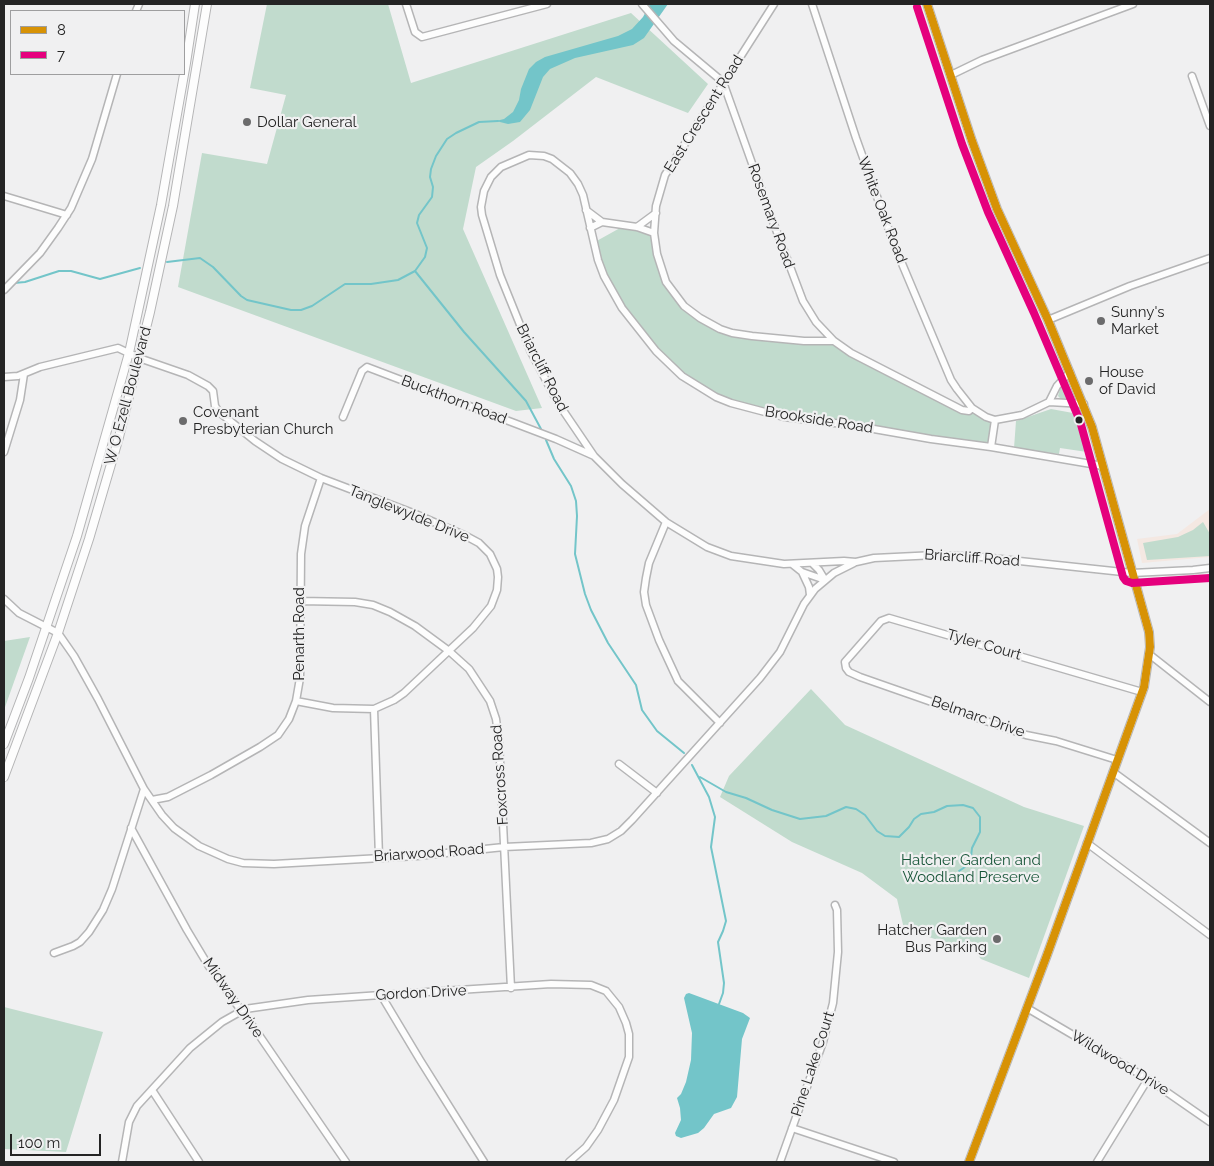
<!DOCTYPE html>
<html>
<head>
<meta charset="utf-8">
<style>
	body { margin:0 }
	#map { position:relative; width:1214px; height:1166px; overflow:hidden; background:#f0f0f1; font-family:Raleway,sans-serif }
	canvas { display:block }
	.frame { position:absolute; inset:0; border:5px solid #242424; pointer-events:none }
	.legend { position:absolute; left:10px; top:10px; width:175px; height:65px; box-sizing:border-box; background:#f0f0f1; border:1px solid #9e9e9f; margin:0; padding:6px 9px; list-style:none; font-size:15px; color:#242424 }
	.legend li { display:flex; align-items:center; gap:10px; height:25px }
	.legend b { width:25px; border:1px solid #9e9e9f }
	.scale { position:absolute; left:10px; top:1134px; width:91px; height:22px; box-sizing:border-box; border:2px solid #242424; border-top:0; padding-left:6px; font-size:15px; line-height:18px; white-space:nowrap; color:#242424; -webkit-text-stroke:4px #f0f0f1; paint-order:stroke }
</style>
</head>
<body>
<div id="map">
<canvas width="1214" height="1166"></canvas>
<div class="frame"></div>
<ul class="legend">
<li><b style="height:6px;background:#d79205"></b>8</li>
<li><b style="height:6px;background:#e5007d"></b>7</li>
</ul>
<div class="scale">100 m</div>
</div>
<script>
const g = document.querySelector('canvas').getContext('2d');
g.lineJoin = 'round';
function paint(path, color) { g.fillStyle = color; g.fill(path, 'evenodd'); }
const toPath = rows => new Path2D(rows.map(r => 'M' + r).join(''));
function strokePath(path, color, width, dash) { g.strokeStyle = color; g.lineWidth = width; g.lineCap = dash ? 'butt' : 'round'; g.setLineDash(dash || []); g.stroke(path); }
function label(font, color, halo, rows, align = 'center') {
  g.font = font + ' Raleway,sans-serif'; g.lineWidth = 4.5; g.setLineDash([]); g.textBaseline = 'middle'; g.strokeStyle = halo; g.fillStyle = color; for (const [text, x, y, turn = 0] of rows) {
    g.save(); g.translate(x, y); g.rotate((+turn || 0) * Math.PI / 180); g.textAlign = isNaN(turn) ? turn : align; if (halo) g.strokeText(text, 0, 0); g.fillText(text, 0, 0); g.restore();
  }
}
const education = toPath([
	[1210,509,1210,557,1142,563,1137,539,1177,534]
]);
const green = toPath([
	[267,4,388,4,411,83,631,13,708,84,688,113,596,77,513,141,476,167,463,229,542,408,516,411,178,287,202,153,267,164,286,95,250,88],
	[620,228,654,233,666,282,692,312,720,329,834,341,962,410,972,408,995,420,991,447,784,417,731,403,682,376,645,338,612,292,593,243],
	[1064,384,1071,400,1061,399,1058,396,1060,389],
	[1051,409,1073,413,1087,452,1060,448,1059,454,1014,448,1016,421],
	[1203,522,1210,534,1210,556,1147,560,1143,543,1178,537,1193,530],
	[30,637,4,710,4,641],
	[811,689,845,725,1024,807,1084,826,1029,978,981,959,975,952,904,929,897,899,862,873,792,842,720,797,729,776],
	[4,1007,103,1032,66,1152,4,1149]
]);
const water = toPath([
	[650,4,668,4,644,38,633,45,575,58,550,69,543,77,530,110,520,122,508,124,496,121,504,119,513,112,519,100,521,89,529,69,536,62,545,57,618,36,632,29,643,17],
	[689,993,743,1013,750,1018,742,1039,737,1097,731,1108,714,1114,704,1128,698,1133,681,1138,676,1136,675,1133,681,1120,680,1108,677,1098,681,1094,686,1082,691,1060,692,1033,684,998,686,994]
]);
const stream = toPath([
	[167,262,200,258,213,267,241,296,247,300,291,310,301,310,312,306,345,284,371,284,398,280,415,271,425,257,427,248,417,223,419,215,432,197,433,187,430,177,431,169,436,156,447,139,456,133,479,122,498,121],
	[415,271,464,332,526,401,541,429],
	[14,283,25,282,59,271,71,271,100,279,140,268],
	[546,440,554,459,571,486,576,501,577,516,575,554,585,594,591,610,608,643,636,685,642,710,657,731,684,753],
	[692,765,709,797,715,817,711,847,726,921,723,931,718,942,724,983,723,993,719,1004],
	[700,777,726,792,746,798,772,810,800,819,826,816,846,807,856,809,865,815,877,831,885,836,899,837,909,827,914,819,921,814,934,812,947,806,963,805,973,808,980,817,980,832,972,848,971,857,965,867,959,871]
]);
const minor = toPath([
	[406,4,415,32,422,37,547,4],
	[642,4,674,41,723,82,769,211,803,301,816,322,834,341],
	[774,4,665,175,656,206,654,233,657,254,666,282,684,306,700,318,720,329,732,333,752,336,804,341,834,341,851,353,962,410,969,411,972,408],
	[812,4,856,138,895,247,951,380,957,389,972,408,986,417,995,420,1022,415,1049,402,1084,404],
	[136,11,139,4],
	[951,75,982,60,1133,4],
	[1192,76,1210,126],
	[4,196,67,215],
	[586,210,602,222],
	[637,227,656,213],
	[590,228,602,222,637,227,654,233],
	[4,290,40,253,58,228,71,208,92,159,117,74],
	[1048,320,1130,286,1210,258],
	[4,377,18,376,40,367,118,348,139,358,188,375,208,386,213,391,215,406,219,412,255,441,282,459,321,478,413,513,466,536,479,543,490,554,497,569,498,577,497,590,491,606,473,628,404,693,394,700,374,709,333,708,296,701],
	[1049,402,1057,386,1070,372],
	[343,417,362,371,367,367,556,439,594,456],
	[991,447,995,420],
	[4,452,20,400,24,374],
	[1103,466,991,447,931,439,851,425,784,417,731,403,716,397,682,376,656,351,622,308,604,276,598,260,583,195,578,184,570,173,552,159,544,156,529,155,501,167,491,177,484,191,481,207,482,215,500,275,531,352,558,403,594,456,622,484,666,522,707,547,731,556,784,564,844,561,856,562,874,558,936,555,982,557,1132,573,1193,570,1210,568],
	[666,522,649,563,646,578,644,592,646,605,659,640,678,681,720,723],
	[812,563,819,570,825,580],
	[792,564,802,572,825,580],
	[802,572,809,587,810,595],
	[4,599,19,613,58,633,74,656,98,699,144,789,162,815,174,828,199,846,228,859,243,863,274,864,417,856,504,847,591,843,608,839,621,831,632,820,760,678,780,652,804,604,815,589,834,573,854,563],
	[300,601,355,602,373,605,390,612,415,626,449,651,469,669,490,701,496,719,499,741,511,988],
	[1149,654,1210,702],
	[374,709,379,857],
	[1117,760,1056,741,1026,735,860,677,849,672,846,668,845,662,881,621,889,618,1142,692],
	[619,764,657,793],
	[1113,772,1210,843],
	[152,800,168,797,211,775,260,747,278,735,289,719,296,701,300,678,301,554,305,526,321,478],
	[131,828,187,930,208,965,259,1035,346,1162],
	[1087,843,1210,935],
	[54,953,73,946,80,942,89,932,103,910,112,889,144,789],
	[381,995,420,1060,484,1162],
	[1027,1008,1148,1079,1210,1122],
	[152,1090,199,1162],
	[792,1128,894,1162],
	[122,1162,129,1122,137,1106,190,1048,222,1022,245,1009,308,1000,381,995,551,984,591,985,606,991,619,1007,626,1023,629,1034,629,1057,614,1100,598,1130,586,1147,569,1162],
	[780,1162,823,1042,833,1003,838,952,837,910,835,905],
	[1097,1162,1148,1079]
]);
const major = toPath([
	[927,4,972,141,997,209,1048,320,1092,427,1149,632,1150,647,1144,687,1047,955,969,1162],
	[4,744,29,678,77,536,129,353,161,205,186,63,195,4],
	[4,777,58,633,89,539,119,437,150,312,173,206,207,4]
]);
const bus1 = toPath([
	[927,4,972,141,997,209,1048,320,1092,427,1149,632,1150,647,1144,687,1047,955,969,1162]
]);
const bus2 = toPath([
	[917,7,962,144,988,212,1034,313,1080,421,1123,577,1126,581,1132,583,1210,578]
]);
const markers = [
	[247,122,5,"#6b6b6c"],
	[1101,321,5,"#6b6b6c"],
	[1089,381,5,"#6b6b6c"],
	[1079,420,4.5,"#242424"],
	[183,421,5,"#6b6b6c"],
	[997,939,5,"#6b6b6c"]
];
const streetNames = [
	["East Crescent Road",704,114,-58],
	["White Oak Road",882,210,69],
	["Rosemary Road",771,216,70],
	["Briarcliff Road",542,368,63],
	["W O Ezell Boulevard",128,396,-75],
	["Buckthorn Road",454,400,21],
	["Brookside Road",819,420,9],
	["Tanglewylde Drive",409,514,22],
	["Briarcliff Road",972,558,4],
	["Penarth Road",299,634,-90],
	["Tyler Court",984,645,16],
	["Belmarc Drive",978,717,19],
	["Foxcross Road",500,775,-94],
	["Briarwood Road",429,853,-4],
	["Gordon Drive",421,993,-3],
	["Midway Drive",233,998,55],
	["Wildwood Drive",1120,1063,31],
	["Pine Lake Court",813,1064,-72]
];
const poiNames = [
	["Dollar General",257,122],
	["Sunny's",1111,312],
	["Market",1111,329],
	["House",1099,372],
	["of David",1099,389],
	["Covenant",193,412],
	["Presbyterian Church",193,429],
	["Hatcher Garden",987,930,"right"],
	["Bus Parking",987,947,"right"]
];
const parkNames = [
	["Hatcher Garden and",971,860],
	["Woodland Preserve",971,877]
];
paint(education, '#f4e8e2');
paint(green, '#c1dbcd');
paint(water, '#73c5c9');
strokePath(stream, '#73c5c9', 2);
strokePath(minor, '#b5b5b6', 9);
strokePath(major, '#b5b5b6', 10);
strokePath(minor, '#fdfdfd', 6);
strokePath(major, '#fdfdfd', 8);
strokePath(bus1, '#d79205', 8);
strokePath(bus2, '#e5007d', 8);
for (const [x, y, r, color] of markers) { const dot = new Path2D(); dot.arc(x, y, r, 0, 2 * Math.PI); g.fillStyle = color; g.fill(dot); strokePath(dot, '#f0f0f1', 2); }
label('15px', '#242424', '#f0f0f1', streetNames);
label('15px', '#242424', '#f0f0f1', poiNames, 'left');
label('15px', '#175538', '#f0f0f1', parkNames);
</script>
</body>
</html>
